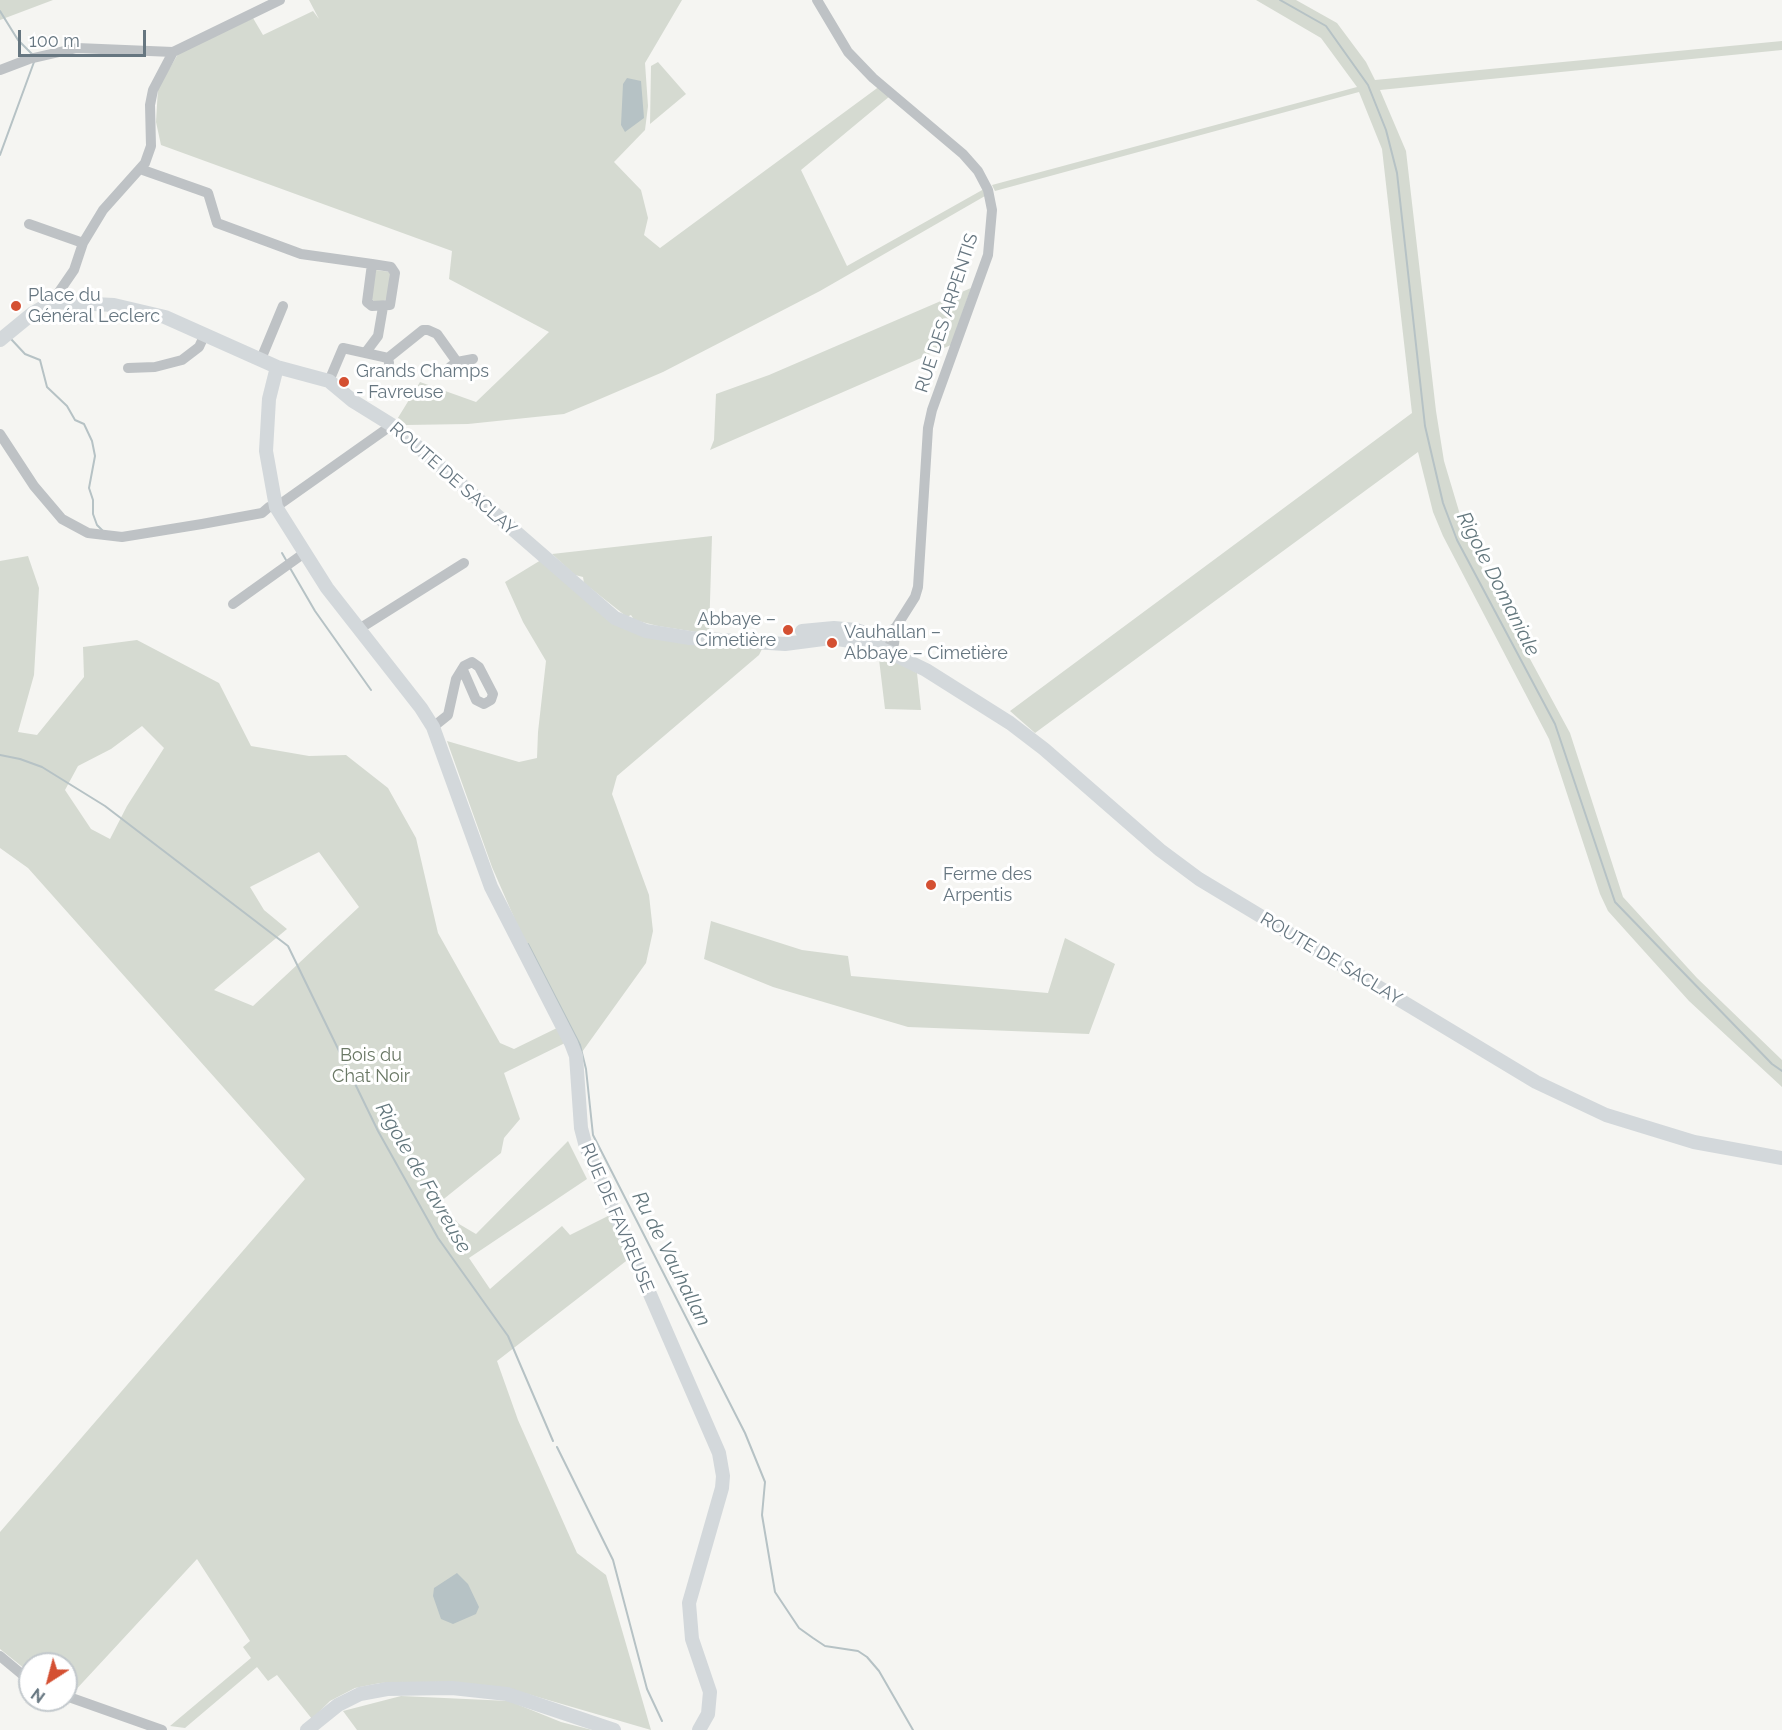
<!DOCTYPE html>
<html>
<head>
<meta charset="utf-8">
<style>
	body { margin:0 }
	#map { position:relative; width:1782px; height:1730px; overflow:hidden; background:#f5f5f2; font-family:Raleway,sans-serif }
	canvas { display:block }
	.north { position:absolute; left:18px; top:1652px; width:60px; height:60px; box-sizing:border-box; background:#fff; border:2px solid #c2c8cc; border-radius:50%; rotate:216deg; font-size:16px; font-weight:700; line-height:24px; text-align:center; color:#667680 }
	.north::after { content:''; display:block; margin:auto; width:21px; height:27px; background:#d45032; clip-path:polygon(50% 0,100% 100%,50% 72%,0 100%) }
	.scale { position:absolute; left:18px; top:30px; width:128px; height:27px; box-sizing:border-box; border:3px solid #667680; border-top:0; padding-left:8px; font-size:18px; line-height:21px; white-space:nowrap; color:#667680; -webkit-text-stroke:4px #fff; paint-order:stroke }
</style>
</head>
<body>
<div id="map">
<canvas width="1782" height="1730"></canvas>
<div class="north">N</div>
<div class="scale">100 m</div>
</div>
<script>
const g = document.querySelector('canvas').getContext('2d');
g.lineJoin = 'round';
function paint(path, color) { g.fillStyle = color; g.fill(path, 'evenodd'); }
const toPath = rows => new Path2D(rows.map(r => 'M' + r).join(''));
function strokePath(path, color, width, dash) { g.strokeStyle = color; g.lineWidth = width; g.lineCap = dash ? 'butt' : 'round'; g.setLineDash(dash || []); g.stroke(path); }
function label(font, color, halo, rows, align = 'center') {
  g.font = font + ' Raleway,sans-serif'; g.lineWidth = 6; g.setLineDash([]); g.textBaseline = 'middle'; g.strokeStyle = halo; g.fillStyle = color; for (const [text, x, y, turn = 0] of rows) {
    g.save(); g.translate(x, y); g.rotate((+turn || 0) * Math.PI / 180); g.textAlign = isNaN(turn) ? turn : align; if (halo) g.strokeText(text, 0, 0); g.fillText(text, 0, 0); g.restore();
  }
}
const green = toPath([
	[0,0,53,0,0,20],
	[309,0,682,0,645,63,648,106,645,130,614,162,641,190,648,218,644,235,660,248,880,86,890,96,801,170,847,266,984,189,985,196,820,291,663,372,593,402,564,414,468,424,406,425,396,421,420,382,476,402,549,332,449,279,452,251,161,145,156,122,158,88,178,54,253,18,263,35,313,11,319,19],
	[1256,0,1296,0,1337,23,1366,62,1375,80,1782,41,1782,50,1380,90,1406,151,1436,411,1444,461,1464,528,1489,583,1570,733,1623,897,1697,978,1782,1060,1782,1087,1689,1001,1608,911,1600,894,1549,739,1443,536,1433,512,1418,452,1035,733,1010,711,1412,413,1382,149,1359,92,995,191,992,185,1357,87,1321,38],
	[658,62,686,94,650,124,651,66],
	[376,270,390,272,389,298,378,304,370,298],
	[971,288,951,345,710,450,714,440,716,394,769,375],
	[712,536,709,634,658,626,634,620,631,615,627,617,584,583,583,577,575,575,552,554],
	[28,556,39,588,34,675,18,732,37,735,84,677,83,647,137,640,219,683,251,746,309,756,346,755,388,788,416,838,438,933,500,1043,514,1049,559,1027,565,1043,504,1073,520,1119,504,1138,501,1153,440,1202,459,1224,476,1234,568,1141,587,1179,469,1258,490,1289,562,1226,570,1235,608,1216,615,1225,630,1258,497,1361,518,1420,577,1553,606,1575,651,1730,507,1688,404,1682,380,1683,355,1688,330,1701,312,1719,277,1675,268,1681,257,1667,185,1728,170,1726,251,1658,243,1647,250,1641,197,1559,71,1695,66,1692,66,1664,30,1664,30,1673,0,1649,0,1532,305,1179,28,868,0,848,0,561],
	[142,726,164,748,127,806,110,839,91,829,65,790,78,766,111,749],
	[319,852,359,907,253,1006,214,990,287,929,264,910,250,887],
	[541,560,634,626,762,649,759,655,617,776,612,794,649,895,653,931,646,963,582,1052,519,929,492,867,447,741,519,762,537,758,538,732,546,661,523,622,505,582],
	[878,651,917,673,921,710,885,709],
	[711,921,802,950,848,956,851,976,1048,993,1065,938,1115,964,1089,1034,908,1027,773,987,704,959],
	[401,1696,509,1701,561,1722,592,1730,357,1730,343,1711]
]);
const water = toPath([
	[627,78,641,81,644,118,625,132,621,125,623,84],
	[457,1573,468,1584,479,1607,476,1614,453,1624,441,1619,433,1596,434,1588]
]);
const stream = toPath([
	[1280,0,1326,26,1368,85,1386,130,1397,173,1425,426,1443,503,1457,540,1555,724,1615,902,1772,1064,1782,1071],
	[0,11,18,40,32,54],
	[0,155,34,62],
	[11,339,25,354,40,360,47,387,67,406,75,420,84,424,92,441,95,456,89,488,93,500,93,514,97,525,103,531],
	[282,553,286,560],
	[290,568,315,611,371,690],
	[0,755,20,759,42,767,105,806,288,946,378,1131,438,1238,508,1336,553,1441],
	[528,944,580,1045,586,1069,593,1135,745,1433,765,1482,762,1515,775,1592,799,1628,813,1638,825,1646,858,1651,867,1657,879,1671,913,1730],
	[557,1447,613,1560,647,1689,662,1721]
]);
const street = toPath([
	[817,0,848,52,873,78,963,154,978,171,988,190,992,210,988,255,932,410,928,428,918,587,915,597,896,627,880,638],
	[0,70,29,59,77,48,173,52,280,0],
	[140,169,208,193,217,223,301,254,372,264],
	[29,224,83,243],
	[372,264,391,267,395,273,390,305,372,306,367,302,372,264],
	[52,302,74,270,83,243,103,210,145,163,151,146,150,105,153,90,173,52],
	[366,352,378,336,383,307],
	[388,358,423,330,428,330,437,334,457,362],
	[261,359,283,306],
	[450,367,457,362,473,359],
	[128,368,155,367,182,360,199,347,205,334],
	[329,381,343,348,388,358,389,363],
	[0,434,34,486,62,519,88,533,122,537,202,524,262,513,269,507,276,507,392,425],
	[233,604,303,554],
	[359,629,464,563],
	[878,644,889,647,894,644,896,627],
	[433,727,448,715,456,679,464,666,472,662,479,667,493,694,491,700,484,704,476,700,463,670],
	[0,1656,30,1681],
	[66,1696,162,1730]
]);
const secondary = toPath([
	[0,340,33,313,52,302,114,305,165,317,277,367,329,381,353,401,395,427,615,618,646,631,690,638,785,644,831,638,870,644,893,654,926,670,1010,723,1044,749,1160,850,1199,879,1536,1082,1606,1115,1694,1142,1782,1158],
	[277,367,269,399,266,451,276,507,327,588,421,708,433,727,491,887,571,1043,576,1056,581,1128,586,1147,719,1453,723,1476,722,1488,689,1603,692,1639,710,1692,708,1714,699,1730],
	[802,631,834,628,856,630,880,638],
	[307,1730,338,1705,360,1694,387,1689,452,1688,507,1694,614,1730]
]);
const markers = [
	[16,306,6,"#d45032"],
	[344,382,6,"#d45032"],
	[788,630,6,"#d45032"],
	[832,643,6,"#d45032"],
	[931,885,6,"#d45032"]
];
const poiNames = [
	["Place du",28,296],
	["Général Leclerc",28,317],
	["Grands Champs",356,372],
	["- Favreuse",356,393],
	["Abbaye –",776,620,"right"],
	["Cimetière",776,641,"right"],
	["Vauhallan –",844,633],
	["Abbaye – Cimetière",844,654],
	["Ferme des",943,875],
	["Arpentis",943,896]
];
const streetNames = [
	["RUE DES ARPENTIS",947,313,-72],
	["ROUTE DE SACLAY",453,479,41],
	["ROUTE DE SACLAY",1331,959,31],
	["RUE DE FAVREUSE",617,1218,67]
];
const parkNames = [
	["Bois du",371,1056],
	["Chat Noir",371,1077]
];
const waterNames = [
	["Rigole Domaniale",1498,584,63],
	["Rigole de Favreuse",423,1178,60],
	["Ru de Vauhallan",671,1259,63]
];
paint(green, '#d5dad1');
paint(water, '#b6c2c5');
strokePath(stream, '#b6c2c5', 2);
strokePath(street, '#bec2c5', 10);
strokePath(secondary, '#d3d8db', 14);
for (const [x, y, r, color] of markers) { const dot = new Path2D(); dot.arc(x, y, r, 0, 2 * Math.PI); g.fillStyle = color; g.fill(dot); strokePath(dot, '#fff', 2); }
label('18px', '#667680', '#fff', poiNames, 'left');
label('18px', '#667680', '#fff', streetNames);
label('18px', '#6a7865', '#fff', parkNames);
label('italic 20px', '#63777d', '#fff', waterNames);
</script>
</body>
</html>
